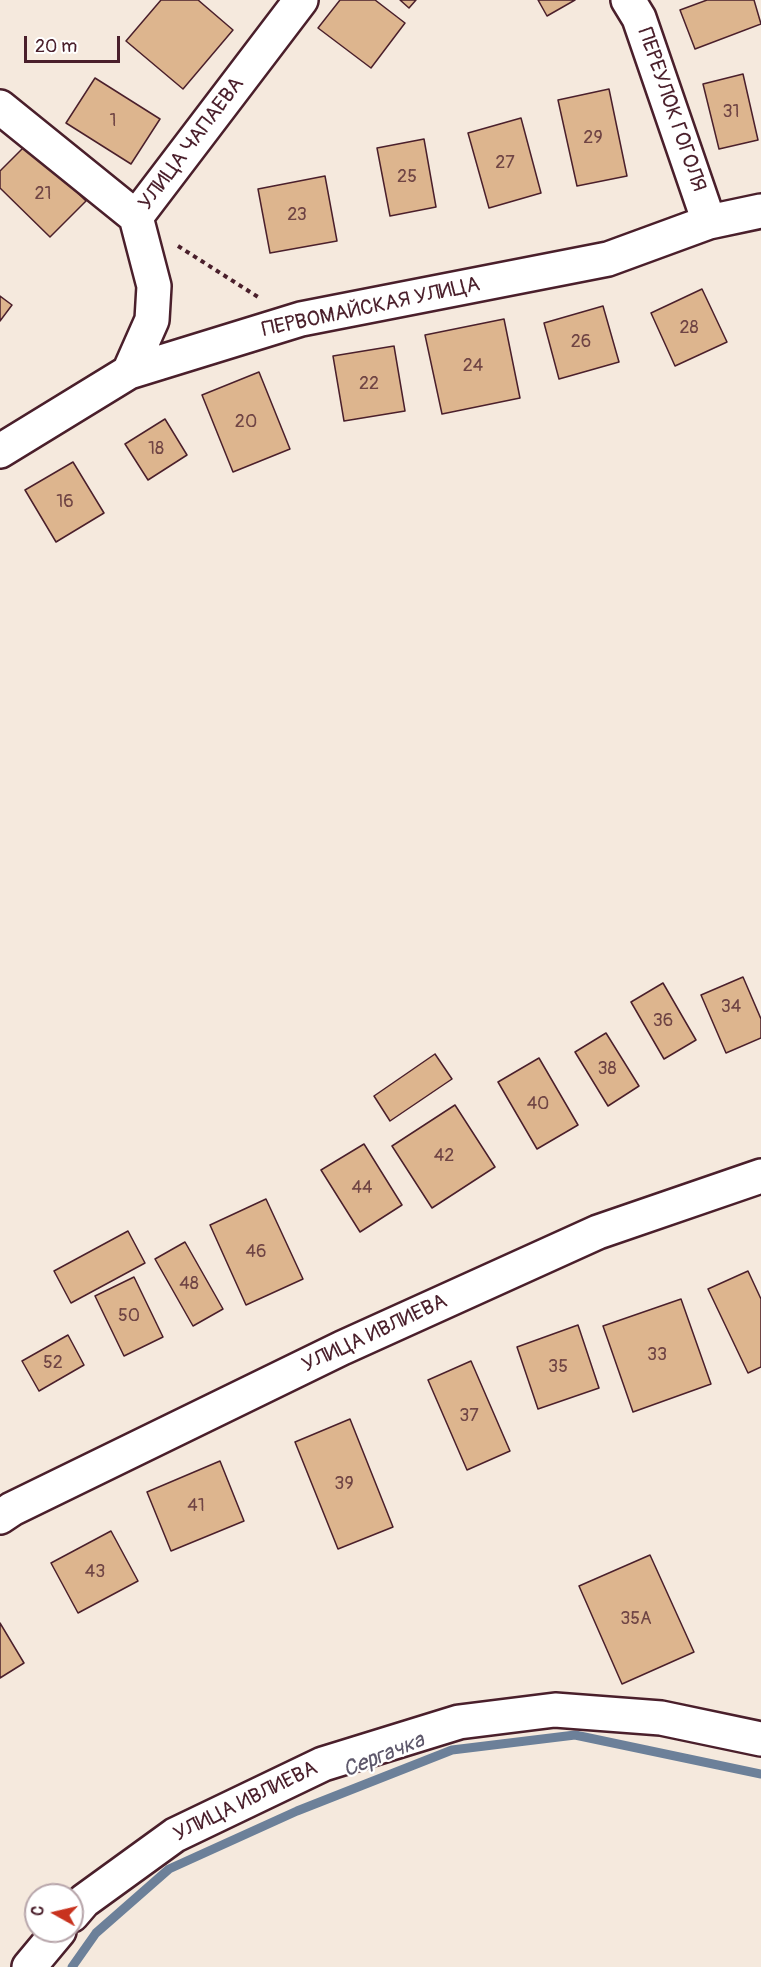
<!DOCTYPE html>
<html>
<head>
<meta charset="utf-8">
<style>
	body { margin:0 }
	#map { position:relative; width:761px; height:1967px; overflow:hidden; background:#f5e9dd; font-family:Pangolin,sans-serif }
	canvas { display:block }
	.north { position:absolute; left:24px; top:1883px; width:60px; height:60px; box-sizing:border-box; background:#fff; border:2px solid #b7a5aa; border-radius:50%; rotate:278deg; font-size:16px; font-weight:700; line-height:24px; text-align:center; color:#4a1f2b }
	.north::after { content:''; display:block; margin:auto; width:21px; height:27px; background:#c8321e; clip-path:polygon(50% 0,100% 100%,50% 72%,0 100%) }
	.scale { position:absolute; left:24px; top:36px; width:96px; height:27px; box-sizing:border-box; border:3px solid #4a1f2b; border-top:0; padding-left:8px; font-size:18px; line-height:21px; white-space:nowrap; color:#4a1f2b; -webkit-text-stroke:4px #fff; paint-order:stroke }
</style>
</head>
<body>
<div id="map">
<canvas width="761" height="1967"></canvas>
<div class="north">С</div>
<div class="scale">20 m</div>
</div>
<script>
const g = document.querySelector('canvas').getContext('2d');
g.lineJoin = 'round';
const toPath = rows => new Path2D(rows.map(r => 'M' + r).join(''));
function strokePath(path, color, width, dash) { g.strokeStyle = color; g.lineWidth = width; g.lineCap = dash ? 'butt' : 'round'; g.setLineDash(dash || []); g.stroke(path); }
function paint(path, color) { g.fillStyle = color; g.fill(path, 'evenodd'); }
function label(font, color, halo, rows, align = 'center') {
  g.font = font + ' Pangolin,sans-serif'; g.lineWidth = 4.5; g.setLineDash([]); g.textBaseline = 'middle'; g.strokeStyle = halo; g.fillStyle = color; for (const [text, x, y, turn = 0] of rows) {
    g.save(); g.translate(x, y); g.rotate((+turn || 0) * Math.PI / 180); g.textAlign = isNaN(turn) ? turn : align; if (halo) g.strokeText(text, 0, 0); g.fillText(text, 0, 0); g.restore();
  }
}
const stream = toPath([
	[72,1967,96,1933,169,1869,297,1811,452,1750,575,1735,761,1774]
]);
const building = toPath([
	[161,0,198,0,233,30,183,89,126,41,161,0],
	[340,0,375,0,405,23,371,68,318,28,340,0],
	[400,0,416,0,409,8,400,0],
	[538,0,575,0,547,16,538,0],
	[707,0,754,0,761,24,695,49,680,10,707,0],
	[743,74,758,140,719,149,703,84,743,74],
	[95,78,160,119,131,164,66,123,95,78],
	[609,89,627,176,577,186,558,100,609,89],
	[521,118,541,193,489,208,468,133,521,118],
	[424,139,436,207,390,216,377,148,424,139],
	[28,143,86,201,50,237,0,188,0,171,28,143],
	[325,176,337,241,270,253,258,189,325,176],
	[702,289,727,342,675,366,651,313,702,289],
	[0,296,12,305,0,321,0,296],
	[603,306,619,362,559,379,544,323,603,306],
	[504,319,520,398,442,414,425,335,504,319],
	[394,346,405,411,344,421,333,356,394,346],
	[259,372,290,449,233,472,202,395,259,372],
	[165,419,187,455,148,480,125,444,165,419],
	[73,462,104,513,56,542,25,490,73,462],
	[743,977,761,1019,761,1038,726,1053,701,995,743,977],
	[663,983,696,1040,664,1059,631,1002,663,983],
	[606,1033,639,1086,608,1106,575,1052,606,1033],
	[435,1054,452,1079,390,1121,374,1096,435,1054],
	[539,1058,578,1125,537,1149,498,1082,539,1058],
	[455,1105,495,1167,432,1208,392,1146,455,1105],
	[364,1144,402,1205,360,1232,321,1170,364,1144],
	[266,1199,303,1279,246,1305,210,1225,266,1199],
	[128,1231,145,1263,71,1303,54,1271,128,1231],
	[185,1242,223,1309,193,1326,155,1259,185,1242],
	[748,1271,761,1299,761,1367,748,1373,708,1289,748,1271],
	[134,1277,163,1337,124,1356,95,1296,134,1277],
	[681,1299,711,1384,633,1412,603,1326,681,1299],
	[578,1325,599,1388,538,1409,517,1347,578,1325],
	[68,1335,84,1365,39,1391,22,1361,68,1335],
	[471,1361,510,1451,467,1470,428,1380,471,1361],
	[350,1419,393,1527,338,1549,295,1442,350,1419],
	[220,1461,244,1521,171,1551,147,1492,220,1461],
	[111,1531,138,1581,78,1613,51,1563,111,1531],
	[650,1555,694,1652,622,1684,579,1586,650,1555],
	[0,1623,24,1663,0,1678,0,1623]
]);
const path = toPath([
	[178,246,258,297]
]);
const minor = toPath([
	[628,0,639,18,709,222],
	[0,107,136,217],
	[129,372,152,320,154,286,136,217,301,0],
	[0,451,129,372,301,319,608,259,709,222,761,211],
	[0,1517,12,1509,342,1348,598,1232,761,1176],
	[72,1915,84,1901,175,1835,323,1764,459,1722,555,1710,661,1718,761,1739],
	[29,1967,59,1931]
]);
const numberNames = [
	["31",731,112],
	["1",113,121],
	["29",593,138],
	["27",505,163],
	["25",407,177],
	["21",43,194],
	["23",297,215],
	["28",689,328],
	["26",581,342],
	["24",473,366],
	["22",369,384],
	["20",246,422],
	["18",156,449],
	["16",65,502],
	["34",731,1007],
	["36",663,1021],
	["38",607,1069],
	["40",538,1104],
	["42",444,1156],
	["44",362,1188],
	["46",256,1252],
	["48",189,1284],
	["50",129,1316],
	["33",657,1355],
	["52",53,1363],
	["35",558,1367],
	["37",469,1416],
	["39",344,1484],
	["41",196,1506],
	["43",95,1572],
	["35А",636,1619]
];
const streetNames = [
	["ПЕРЕУЛОК ГОГОЛЯ",671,110,71],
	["УЛИЦА ЧАПАЕВА",192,144,-53],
	["ПЕРВОМАЙСКАЯ УЛИЦА",371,308,-12],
	["УЛИЦА ИВЛИЕВА",375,1334,-25],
	["УЛИЦА ИВЛИЕВА",246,1802,-26]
];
const waterNames = [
	["Сергачка",384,1756,-22]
];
strokePath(stream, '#6c8099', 9);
paint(building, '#ddb58e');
strokePath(building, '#4a1f2b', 1.5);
strokePath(minor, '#4a1f2b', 38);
strokePath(path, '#4a1f2b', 4, [4.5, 4.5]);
strokePath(minor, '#fff', 33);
label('18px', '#6f4444', null, numberNames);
label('21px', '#4a1f2b', '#fff', streetNames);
label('italic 22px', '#5e586b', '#fff', waterNames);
</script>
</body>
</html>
